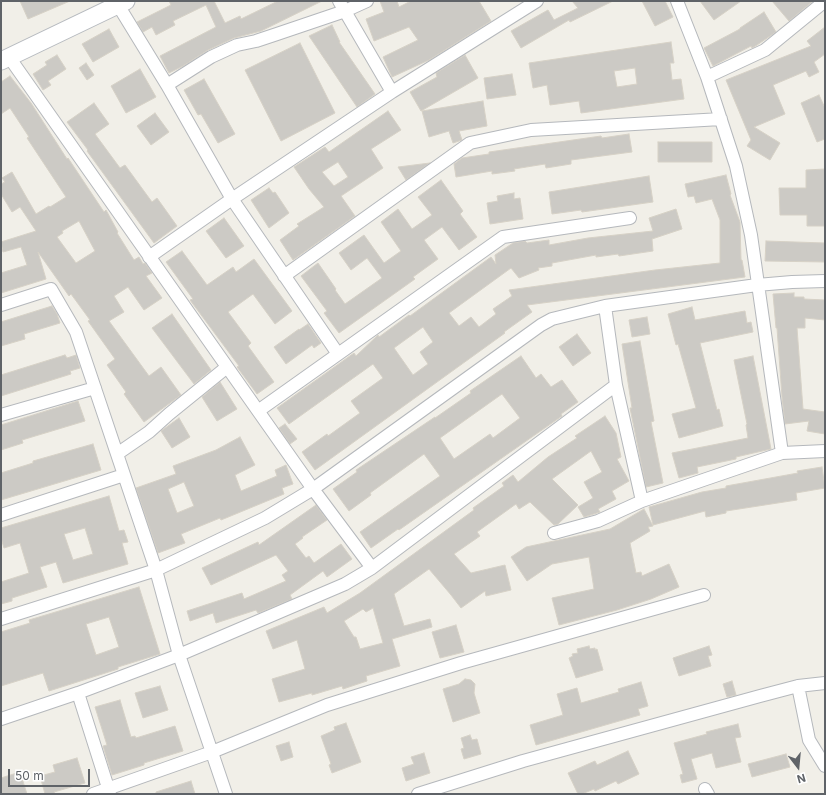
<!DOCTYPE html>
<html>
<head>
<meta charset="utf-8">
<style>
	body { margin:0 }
	#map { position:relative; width:826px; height:795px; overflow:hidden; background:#f1efe8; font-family:Inter,sans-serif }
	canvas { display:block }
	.frame { position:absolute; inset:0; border:2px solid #5f6368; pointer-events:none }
	.north { position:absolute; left:778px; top:747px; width:40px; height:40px; -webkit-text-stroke:3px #fff; paint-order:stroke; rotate:164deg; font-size:11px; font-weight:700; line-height:16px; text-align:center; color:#5f6368 }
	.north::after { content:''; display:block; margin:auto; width:14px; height:18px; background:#5f6368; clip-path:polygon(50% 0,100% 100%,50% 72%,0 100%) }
	.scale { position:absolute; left:8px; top:769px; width:82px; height:18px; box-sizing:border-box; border:2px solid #5f6368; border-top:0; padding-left:5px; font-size:12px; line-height:14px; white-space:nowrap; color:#5f6368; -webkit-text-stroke:3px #fff; paint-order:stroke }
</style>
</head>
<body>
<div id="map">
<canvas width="826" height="795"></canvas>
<div class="frame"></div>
<div class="north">N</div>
<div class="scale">50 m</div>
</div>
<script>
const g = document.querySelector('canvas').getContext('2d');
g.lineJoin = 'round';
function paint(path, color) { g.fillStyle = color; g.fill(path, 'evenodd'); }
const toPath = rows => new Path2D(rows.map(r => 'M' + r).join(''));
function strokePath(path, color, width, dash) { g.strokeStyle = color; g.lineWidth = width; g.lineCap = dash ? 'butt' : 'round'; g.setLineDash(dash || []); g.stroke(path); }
const building = toPath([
	[20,1,70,1,28,19,20,1],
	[169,1,214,1,225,23,240,16,241,19,278,1,322,1,261,31,234,38,208,50,183,66,169,73,160,56,216,27,206,5,173,21,175,25,156,35,152,27,143,32,137,22,171,5,169,1],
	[380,1,397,1,399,7,411,1,479,1,491,21,429,60,392,77,383,57,418,40,409,27,374,41,366,19,384,12,380,1],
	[572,1,613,1,570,22,569,20,521,48,511,31,548,10,554,20,578,8,572,1],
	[642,1,665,1,673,17,655,26,642,1],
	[700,1,741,1,714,20,700,1],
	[772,1,813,1,789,21,772,1],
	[764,12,776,32,757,45,752,48,751,46,713,66,704,48,740,29,740,28,764,12],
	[332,25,340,42,339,42,375,94,357,107,309,36,332,25],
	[825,27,825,54,814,62,819,72,809,77,806,71,773,85,785,114,754,127,780,143,770,160,747,146,751,140,726,80,811,46,807,41,825,27],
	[109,29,119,47,93,62,82,44,109,29],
	[671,42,674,63,670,63,672,80,681,79,684,99,581,113,579,101,550,105,547,85,533,88,529,63,671,42],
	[635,68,637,84,617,87,614,71,635,68],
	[300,43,335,113,281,141,245,70,300,43],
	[57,55,66,69,48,81,51,85,43,90,33,74,47,65,45,62,57,55],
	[465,55,478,78,421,111,410,92,437,77,436,73,465,55],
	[86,63,94,75,87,80,79,68,86,63],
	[140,69,156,97,126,113,111,86,140,69],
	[512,74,516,95,487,99,484,78,512,74],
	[10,76,31,103,67,159,68,158,104,212,106,210,118,232,117,233,134,260,139,257,143,264,145,263,152,273,146,276,162,298,144,310,128,287,114,296,124,312,109,321,149,376,161,367,181,395,144,422,124,394,126,392,107,365,115,359,88,321,90,320,71,294,69,296,38,252,46,279,1,293,1,273,27,265,21,247,3,252,1,242,36,231,20,207,12,212,1,194,1,184,5,182,2,178,12,172,36,214,49,206,50,207,66,197,27,138,29,137,10,108,1,114,1,82,10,76],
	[79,221,95,251,76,263,57,237,63,233,62,231,79,221],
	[204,79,235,134,218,143,201,114,198,115,184,90,204,79],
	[819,95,825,108,825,139,817,142,801,103,819,95],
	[483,101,487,126,459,131,462,140,453,143,449,131,429,137,422,111,483,101],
	[94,103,109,124,95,134,120,168,125,165,152,202,157,198,177,226,154,243,87,151,88,150,67,122,94,103],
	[388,111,401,130,371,149,383,168,341,196,355,216,293,260,280,240,299,226,297,224,324,207,309,189,294,167,325,147,329,152,388,111],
	[338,162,348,177,334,186,322,172,338,162],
	[155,113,169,132,151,145,137,126,155,113],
	[629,134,632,152,571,160,571,164,546,168,545,164,514,169,515,171,492,174,492,171,456,177,454,164,462,158,489,154,489,152,601,136,602,138,629,134],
	[658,142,712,142,712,162,658,162,658,142],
	[430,163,406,180,398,167,430,163],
	[825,169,825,226,807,226,807,215,780,215,779,188,806,188,806,170,825,169],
	[726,175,731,194,730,195,740,222,741,260,742,260,745,277,527,305,532,312,504,332,505,333,315,470,302,452,327,434,328,436,360,413,351,401,383,378,373,364,289,424,277,408,354,353,356,356,378,335,379,337,409,315,410,316,491,257,496,264,495,255,513,243,525,241,527,243,549,240,549,245,588,238,653,231,649,218,676,209,682,229,652,239,653,251,619,256,618,254,596,257,596,255,552,263,552,266,538,268,539,270,519,278,511,268,449,313,459,326,471,317,479,327,496,314,493,309,512,296,509,290,655,270,720,263,720,220,712,199,696,203,694,196,688,197,685,184,726,175],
	[423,327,433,342,420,352,428,364,413,375,394,348,423,327],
	[649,176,653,202,582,212,581,210,552,214,549,192,649,176],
	[441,180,463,211,460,214,477,237,459,250,442,227,424,240,438,259,413,277,415,279,339,333,324,313,327,311,301,276,318,263,336,289,335,290,345,304,382,278,367,258,351,270,339,253,364,235,384,263,401,251,381,222,398,209,412,229,432,215,418,197,441,180],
	[269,188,273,193,275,192,289,213,269,228,251,200,269,188],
	[514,193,514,199,520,198,523,219,490,224,487,203,498,201,497,196,514,193],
	[224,218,244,246,226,258,206,231,224,218],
	[766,241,825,243,825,262,765,261,766,241],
	[182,251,207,285,233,267,236,272,254,259,292,311,275,324,253,294,228,312,251,343,248,346,274,382,257,394,237,367,239,366,190,300,193,299,166,262,182,251],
	[794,293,794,297,804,297,804,299,825,300,825,320,805,318,805,328,797,328,803,409,825,412,825,434,807,431,809,421,785,424,782,397,777,328,776,328,773,294,794,293],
	[52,306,57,314,60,323,24,334,25,339,1,346,1,322,52,306],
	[692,307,695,320,745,311,747,323,751,322,753,332,700,343,717,410,719,409,723,426,679,438,672,414,696,408,678,344,676,345,668,314,692,307],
	[172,314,211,370,194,384,152,328,172,314],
	[647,317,650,334,632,337,629,320,647,317],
	[308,324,321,343,314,348,312,345,286,364,274,347,299,329,299,330,308,324],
	[577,334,591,353,573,366,559,347,577,334],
	[640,341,654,421,651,422,663,483,646,487,630,408,632,408,622,344,640,341],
	[65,355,67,358,76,355,80,368,70,371,71,374,1,396,1,375,65,355],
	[521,356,536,378,541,374,551,387,562,380,578,402,561,414,562,416,509,453,399,530,398,529,371,548,360,532,440,476,424,454,370,493,371,495,349,511,333,489,357,472,356,470,435,417,435,418,471,393,470,391,521,356],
	[502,394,520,418,493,438,490,434,454,459,440,438,502,394],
	[753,356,771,449,736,457,736,459,697,467,698,473,679,478,672,453,748,438,746,425,747,424,734,360,753,356],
	[220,382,237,409,217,421,202,397,220,382],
	[78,401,85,421,22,440,23,443,1,450,1,425,78,401],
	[605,416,616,433,621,457,617,459,629,481,612,491,616,499,598,509,600,512,597,513,584,517,578,507,593,498,584,482,602,472,591,451,552,479,578,505,558,524,554,525,530,502,519,509,516,504,477,532,480,536,454,554,471,573,505,565,511,590,486,596,485,591,461,608,451,595,429,569,394,594,404,626,430,619,432,627,392,639,400,666,366,676,367,681,343,689,342,686,312,695,312,693,279,702,272,679,305,669,297,640,273,649,266,631,324,607,327,613,360,593,474,510,473,508,504,486,502,483,513,475,518,482,548,457,577,438,575,436,605,416],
	[373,608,383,643,360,649,356,637,354,637,344,621,363,609,366,612,373,608],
	[179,418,190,437,172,448,161,431,179,418],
	[285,424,297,439,290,444,279,428,285,424],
	[240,437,255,465,235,475,241,491,277,476,275,470,286,465,293,484,282,488,284,494,221,520,220,518,181,534,185,543,158,553,136,488,176,474,173,466,216,450,240,437],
	[184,482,194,506,177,513,168,489,184,482],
	[93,444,101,470,1,500,1,473,33,463,33,461,93,444],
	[822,467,825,488,796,493,797,500,726,511,726,513,706,517,705,511,653,525,649,507,702,492,726,488,726,486,798,473,797,471,822,467],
	[109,496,119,531,124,530,128,542,122,543,128,564,63,583,56,562,40,567,47,587,12,598,12,601,1,604,1,582,29,573,20,543,4,548,1,538,1,528,109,496],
	[85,528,93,554,73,560,64,534,85,528],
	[316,505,327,520,302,537,303,538,295,544,306,558,309,556,314,563,341,544,352,559,327,577,323,571,290,595,292,599,258,613,256,610,216,623,213,613,190,621,187,611,242,593,244,599,286,581,282,575,288,571,276,555,211,585,202,568,258,542,259,545,316,505],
	[644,509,653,526,648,527,650,531,630,543,636,573,641,572,642,576,669,564,679,587,651,599,617,610,559,625,552,598,594,589,589,557,552,564,527,581,511,557,526,547,610,529,644,509],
	[139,587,160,654,118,667,118,669,49,691,43,673,1,686,1,632,30,623,29,620,139,587],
	[109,617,119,647,96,655,86,624,109,617],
	[456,625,464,652,440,658,432,632,456,625],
	[589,646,590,649,595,648,595,650,597,649,603,670,576,678,569,658,573,656,572,654,578,653,577,649,589,646],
	[709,646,712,655,708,656,711,666,679,676,673,658,709,646],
	[465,679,471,680,475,684,474,693,480,713,453,722,443,689,459,684,465,679],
	[732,681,736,695,727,697,723,684,732,681],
	[641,682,648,706,638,709,640,715,536,745,530,725,563,715,557,694,577,688,581,703,619,692,618,689,641,682],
	[160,686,168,710,143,718,135,693,160,686],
	[120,700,131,737,135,736,136,738,175,726,183,751,144,763,144,765,112,775,103,746,107,745,95,707,120,700],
	[346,723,361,762,332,773,329,765,331,764,321,736,335,730,334,727,346,723],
	[738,724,741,737,735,738,741,762,716,768,712,753,691,759,697,779,682,783,680,775,683,774,674,743,707,734,706,732,738,724],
	[470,735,472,740,477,739,481,754,464,759,461,749,464,748,461,738,470,735],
	[289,742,293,757,281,761,276,746,289,742],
	[628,751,639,774,618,784,616,781,595,791,594,789,582,794,578,794,568,773,595,761,597,765,628,751],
	[424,753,430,773,406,781,402,768,414,764,411,757,424,753],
	[786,754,790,767,752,777,748,764,786,754],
	[77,758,85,783,54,792,55,794,45,794,40,776,55,772,53,765,77,758],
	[20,772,27,794,1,794,1,778,20,772],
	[191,781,195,794,156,794,156,792,191,781]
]);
const street = toPath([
	[339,1,392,92],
	[677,1,707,77,736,166,751,235,782,453],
	[118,5,167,85,232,199,338,354],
	[9,57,313,489,372,568],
	[707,77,765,50,825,1],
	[167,85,211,57,237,45,256,41,277,34,345,11,367,1],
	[149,257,232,199,392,92,537,1],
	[284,276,470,143,531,130,721,119],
	[1,305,51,289,76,332,156,570,179,655,226,794],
	[605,306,616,385,642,501],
	[258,411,503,237,630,218],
	[1,415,95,388],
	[117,454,149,432,169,414,227,367],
	[1,515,124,475],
	[554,533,598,521,642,501,782,453,825,451],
	[1,619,156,570,265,518,313,489,541,325,552,319,605,306,757,285,792,282,825,281],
	[798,686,809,740,825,766],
	[78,693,110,794],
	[1,719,78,693,179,655,345,584,372,568,616,385],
	[705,789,708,794],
	[93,794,212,752,327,705,461,663,704,595],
	[418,794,523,761,760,696,798,686,825,683]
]);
const secondary = toPath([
	[1,61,126,1]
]);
paint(building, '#cccac5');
strokePath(building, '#d6d1c6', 1);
strokePath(street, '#b5b8bc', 14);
strokePath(secondary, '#b6babf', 19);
strokePath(street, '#fff', 12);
strokePath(secondary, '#fff', 17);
</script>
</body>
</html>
